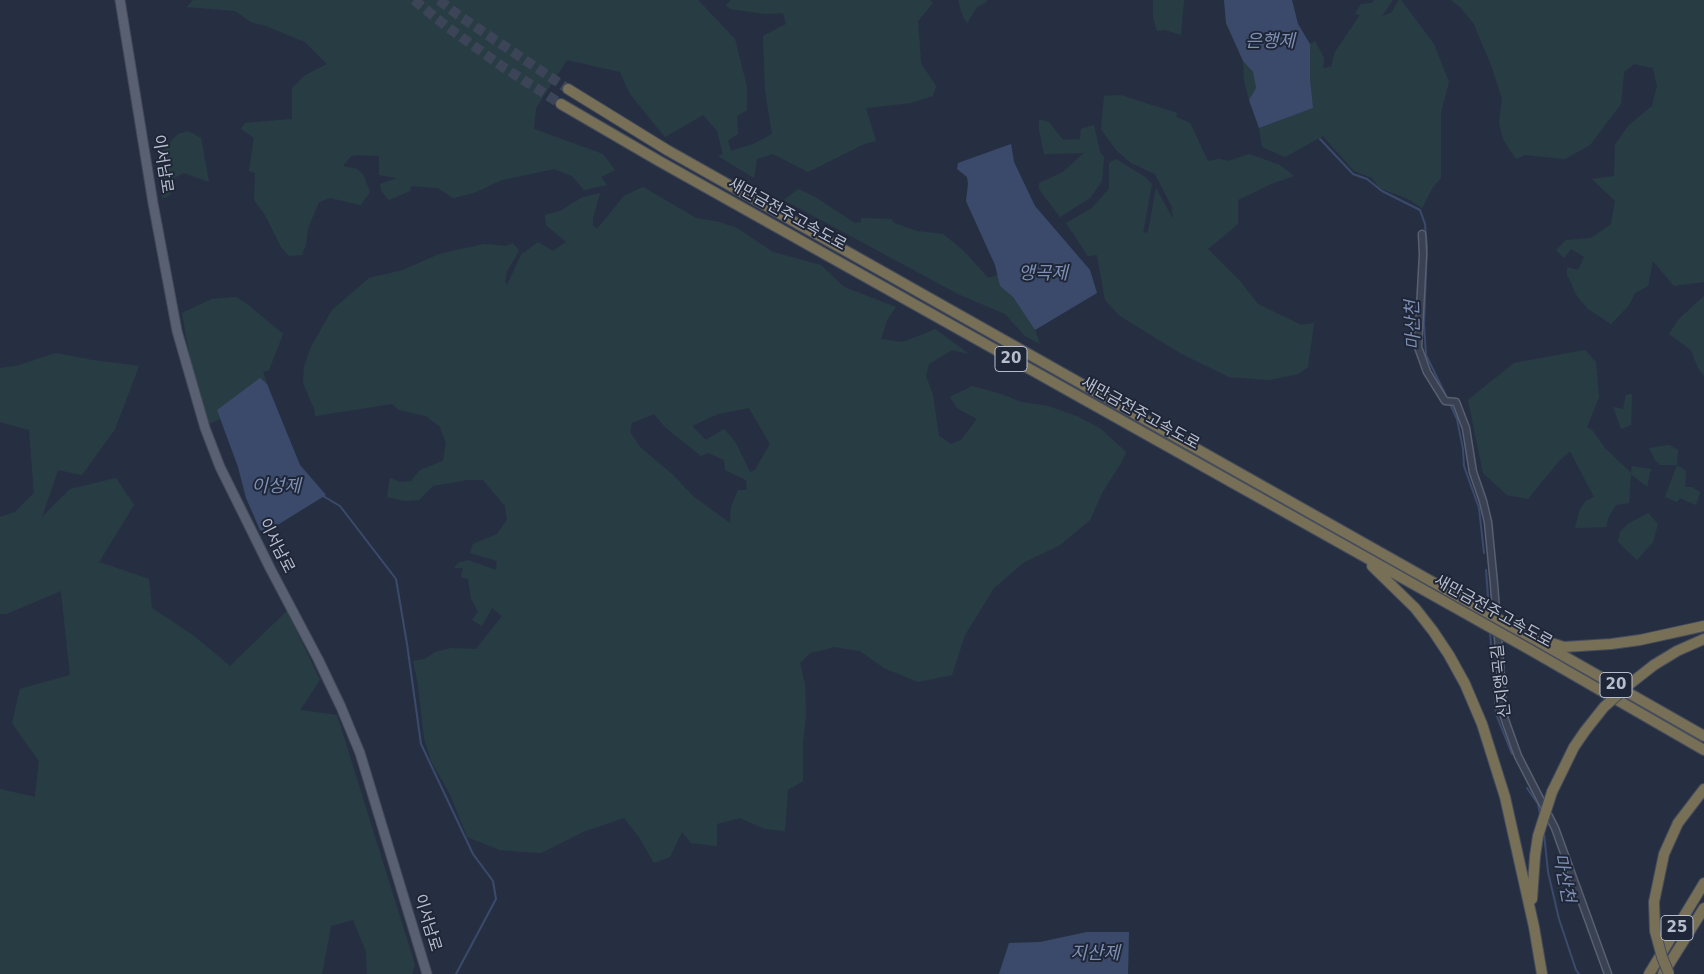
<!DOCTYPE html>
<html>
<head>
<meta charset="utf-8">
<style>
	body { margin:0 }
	canvas { display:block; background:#262f42 }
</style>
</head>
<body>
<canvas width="1704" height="974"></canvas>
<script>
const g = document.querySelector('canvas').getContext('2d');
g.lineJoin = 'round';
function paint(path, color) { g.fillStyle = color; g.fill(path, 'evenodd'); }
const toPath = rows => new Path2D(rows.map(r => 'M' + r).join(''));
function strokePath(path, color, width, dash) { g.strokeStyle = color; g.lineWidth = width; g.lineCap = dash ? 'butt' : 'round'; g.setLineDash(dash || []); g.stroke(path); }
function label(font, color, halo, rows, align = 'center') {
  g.font = font + ' "DejaVu Sans","Noto Sans KR",sans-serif'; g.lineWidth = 4; g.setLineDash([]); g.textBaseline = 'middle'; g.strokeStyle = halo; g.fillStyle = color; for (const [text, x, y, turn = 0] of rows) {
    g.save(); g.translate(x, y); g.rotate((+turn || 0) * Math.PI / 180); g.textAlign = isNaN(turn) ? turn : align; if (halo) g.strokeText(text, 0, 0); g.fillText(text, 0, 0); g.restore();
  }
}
const green = toPath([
	[193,0,698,0,735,39,747,87,747,110,737,116,738,134,728,140,731,151,753,144,772,134,765,90,763,36,786,24,783,13,765,14,730,9,726,5,731,0,930,0,933,3,918,21,921,63,936,86,933,96,910,103,866,108,876,141,864,144,808,172,773,154,757,159,754,178,718,156,723,154,717,131,703,115,665,137,630,94,620,72,567,60,536,108,534,129,603,154,615,170,601,177,607,185,584,190,572,176,554,169,502,180,474,193,453,198,438,188,411,186,410,191,389,200,382,192,380,184,397,178,379,175,379,156,359,155,351,156,343,166,357,169,363,174,370,192,361,205,330,198,319,202,308,228,306,244,302,255,289,256,281,247,265,215,254,200,255,173,249,171,254,138,241,129,245,123,292,119,292,88,304,76,327,64,305,42,266,26,251,22,235,11,187,7],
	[958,0,987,0,986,2,977,7,967,23,963,17],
	[1153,0,1184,0,1181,35,1165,30,1157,31,1153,17],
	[1374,0,1393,0,1382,16,1391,13,1399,0,1401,0,1434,44,1449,82,1441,112,1441,178,1433,187,1422,208,1406,198,1379,188,1372,178,1354,171,1323,136,1285,157,1262,147,1259,128,1312,108,1310,79,1310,44,1315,41,1324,58,1323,68,1331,67,1335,52,1360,15,1355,14,1361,4,1372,3],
	[1451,0,1704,0,1704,282,1674,286,1653,261,1648,286,1635,293,1629,305,1611,324,1588,309,1577,296,1567,274,1567,267,1578,270,1584,257,1571,249,1564,258,1556,250,1566,240,1591,238,1611,224,1615,201,1592,179,1614,176,1615,145,1628,126,1652,106,1657,86,1653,68,1634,64,1624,72,1621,104,1590,145,1565,159,1525,155,1516,159,1503,139,1499,122,1502,99,1493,70,1474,24,1461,8],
	[1243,61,1253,72,1256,88,1249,100,1244,80],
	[1120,95,1177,113,1176,117,1190,123,1208,161,1219,159,1229,161,1249,154,1280,165,1294,176,1271,184,1238,200,1238,224,1208,249,1239,280,1258,304,1301,325,1314,323,1308,367,1298,374,1269,380,1229,377,1180,353,1120,316,1105,300,1097,255,1088,256,1066,223,1092,208,1109,189,1109,163,1116,159,1145,177,1152,184,1143,233,1148,232,1156,188,1173,219,1172,207,1155,174,1131,163,1116,150,1101,129,1104,96],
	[1039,119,1049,122,1063,140,1080,139,1081,129,1094,125,1100,151,1099,151,1104,157,1102,181,1090,198,1060,217,1039,189,1039,183,1063,172,1084,153,1044,154,1039,129],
	[188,131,201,138,209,182,184,173,172,179,171,193,167,197,162,198,160,182,162,151,178,134],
	[643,187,696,218,719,222,737,228,773,252,821,265,844,287,896,307,887,320,881,339,902,342,924,334,935,329,969,354,952,350,929,364,926,376,933,395,939,436,951,444,961,440,977,419,957,408,950,397,972,386,1001,394,1021,402,1048,406,1079,417,1101,429,1126,452,1121,463,1102,493,1090,520,1060,545,1023,563,994,588,965,635,952,675,918,682,884,668,860,651,834,647,810,653,800,663,805,685,806,716,803,743,803,781,788,790,785,831,765,829,740,818,717,824,717,846,691,843,682,832,670,857,654,863,639,837,624,818,583,832,541,853,500,850,467,837,450,794,431,761,424,738,418,685,413,661,425,659,435,652,451,648,476,649,502,616,492,608,482,626,472,620,478,612,471,598,468,579,461,577,463,568,454,568,458,563,468,560,496,570,497,561,470,553,473,544,497,534,507,520,505,506,483,480,467,480,433,486,419,500,405,501,387,497,390,478,400,482,411,481,420,470,443,461,446,443,440,427,426,416,399,410,392,404,315,416,315,411,303,383,304,367,311,347,332,310,369,278,403,270,439,254,484,244,506,246,513,243,519,251,507,271,505,282,507,285,521,255,538,242,553,251,566,242,546,225,545,215,560,211,581,198,600,193,593,218,593,225,597,229,624,196],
	[749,408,770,444,755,470,750,472,736,443,724,429,706,440,692,426,718,414],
	[654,414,665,427,701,456,708,453,724,460,725,470,746,480,747,490,738,490,731,507,730,523,694,497,673,475,640,447,630,432,632,423],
	[798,189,815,197,855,223,861,222,861,218,891,219,894,223,917,231,943,234,965,252,988,278,998,275,1000,286,1013,297,1035,330,1040,344,1025,336,1005,314,958,294,784,200],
	[1704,296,1704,376,1698,368,1691,350,1669,334,1679,319],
	[236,297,247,304,283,334,269,370,263,372,267,384,259,379,217,410,220,419,209,424,191,363,182,313,212,299],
	[1585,350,1596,362,1599,397,1587,427,1592,430,1605,448,1631,473,1632,466,1651,469,1647,487,1631,474,1629,503,1616,505,1609,516,1606,527,1575,528,1580,509,1586,501,1594,497,1570,451,1558,462,1528,499,1507,495,1483,473,1468,400,1514,363],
	[56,353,92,360,139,366,115,429,82,475,58,470,42,517,70,489,116,478,134,505,99,562,149,579,152,608,194,636,230,666,287,611,320,680,300,710,337,715,415,965,412,974,367,974,366,951,353,920,331,926,322,974,0,974,0,789,35,797,39,761,12,723,20,689,70,675,61,591,6,614,0,614,0,517,15,512,34,493,29,430,0,422,0,368,16,366],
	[1632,394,1631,425,1621,429,1613,407,1623,409,1626,395],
	[1669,445,1678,450,1677,465,1686,471,1685,487,1692,487,1700,492,1696,505,1680,498,1677,502,1665,497,1677,465,1660,465,1655,460,1649,448],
	[1648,513,1658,524,1653,542,1637,560,1618,542,1620,532,1628,524]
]);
const water = toPath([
	[1224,0,1292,0,1298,24,1310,44,1310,79,1313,108,1259,128,1249,100,1256,88,1253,72,1243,61,1226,23],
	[1011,144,1014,162,1035,206,1090,270,1097,293,1035,330,1013,297,1000,286,995,265,966,201,968,184,967,177,957,169,958,163],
	[260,378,267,384,300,465,326,495,266,532,260,530,246,498,238,467,217,410],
	[1087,932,1129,932,1128,974,999,974,1009,943,1040,942]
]);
const stream = toPath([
	[1320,139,1353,174,1367,179,1382,191,1420,210,1425,224,1427,247,1424,324,1426,355,1448,400],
	[1450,404,1457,419,1463,449,1464,466,1479,508,1484,553],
	[323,496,340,506,396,579,407,644,421,744,473,854,493,881,496,899,456,974],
	[1486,570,1489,610],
	[1490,632,1496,714,1512,754],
	[1527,788,1538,804,1540,814],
	[1544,833,1548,872,1559,919,1576,970,1579,974]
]);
const highwayTunnel = toPath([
	[414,0,446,26,503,67,561,104],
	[439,0,458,15,568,89]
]);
const minor = toPath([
	[1422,234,1423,254,1418,347,1427,372,1445,401,1456,402,1466,428,1473,472,1483,501,1488,522,1494,584,1504,717,1518,756,1555,828,1608,974]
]);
const major = toPath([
	[120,0,153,203,177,331,205,428,220,467,271,570,318,659,341,707,360,753,427,974]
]);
const highway = toPath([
	[568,89,667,150,1461,598],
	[561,104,659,161,1463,612],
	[1372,566,1415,608,1433,631,1449,655,1465,684,1482,724,1505,797,1534,927,1542,974],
	[1534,639,1704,736],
	[1548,642,1564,647,1611,644,1640,640,1704,626],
	[1534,652,1704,750],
	[1654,665,1677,651,1704,639],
	[1552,792,1574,747,1585,731],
	[1532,899,1535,856],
	[1655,931,1654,902,1664,854,1678,823,1704,789],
	[1649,974,1704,883],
	[1663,974,1704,908]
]);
const highwayBridge = toPath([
	[1461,598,1534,639],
	[1463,612,1534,652],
	[1585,731,1604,707,1631,683,1654,665],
	[1535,856,1538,836,1552,792],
	[1655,931,1662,957,1669,974]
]);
const shields = [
	[1011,359,32],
	[1616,685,32],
	[1677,928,32]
];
const shieldNames = [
	["20",1011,359],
	["20",1616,685],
	["25",1677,928]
];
const streetNames = [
	["이서남로",162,164,81],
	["새만금전주고속도로",787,215,29],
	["새만금전주고속도로",1140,414,29],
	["이서남로",276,546,63],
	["새만금전주고속도로",1493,612,29],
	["신지앵곡길",1502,681,-96],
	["이서남로",427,923,73]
];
const waterNames = [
	["은행제",1270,42],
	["앵곡제",1043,274],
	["마산천",1414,325,-92],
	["이성제",276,487],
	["마산천",1563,878,79],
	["지산제",1095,954]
];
paint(green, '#283d43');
paint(water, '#3b4a6b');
strokePath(stream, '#3b4a6b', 2);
strokePath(highwayTunnel, '#3c4457', 10, [10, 5]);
strokePath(minor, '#585f6f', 9);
strokePath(major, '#444a5b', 11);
strokePath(highway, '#454c5c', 12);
strokePath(minor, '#3a4152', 6);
strokePath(major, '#586072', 9);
strokePath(highway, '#786f57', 10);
strokePath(highwayBridge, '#454c5c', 12, []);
strokePath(highwayBridge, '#786f57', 10);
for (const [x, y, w] of shields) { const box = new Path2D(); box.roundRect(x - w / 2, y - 12.5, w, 25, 4); g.fillStyle = '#1f2637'; g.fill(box); strokePath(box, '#b7bdcc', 1); }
label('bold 15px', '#b7bdcc', null, shieldNames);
label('16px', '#b7bdcc', '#1f2637', streetNames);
label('italic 18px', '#7d8fb3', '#1f2637', waterNames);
</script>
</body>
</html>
